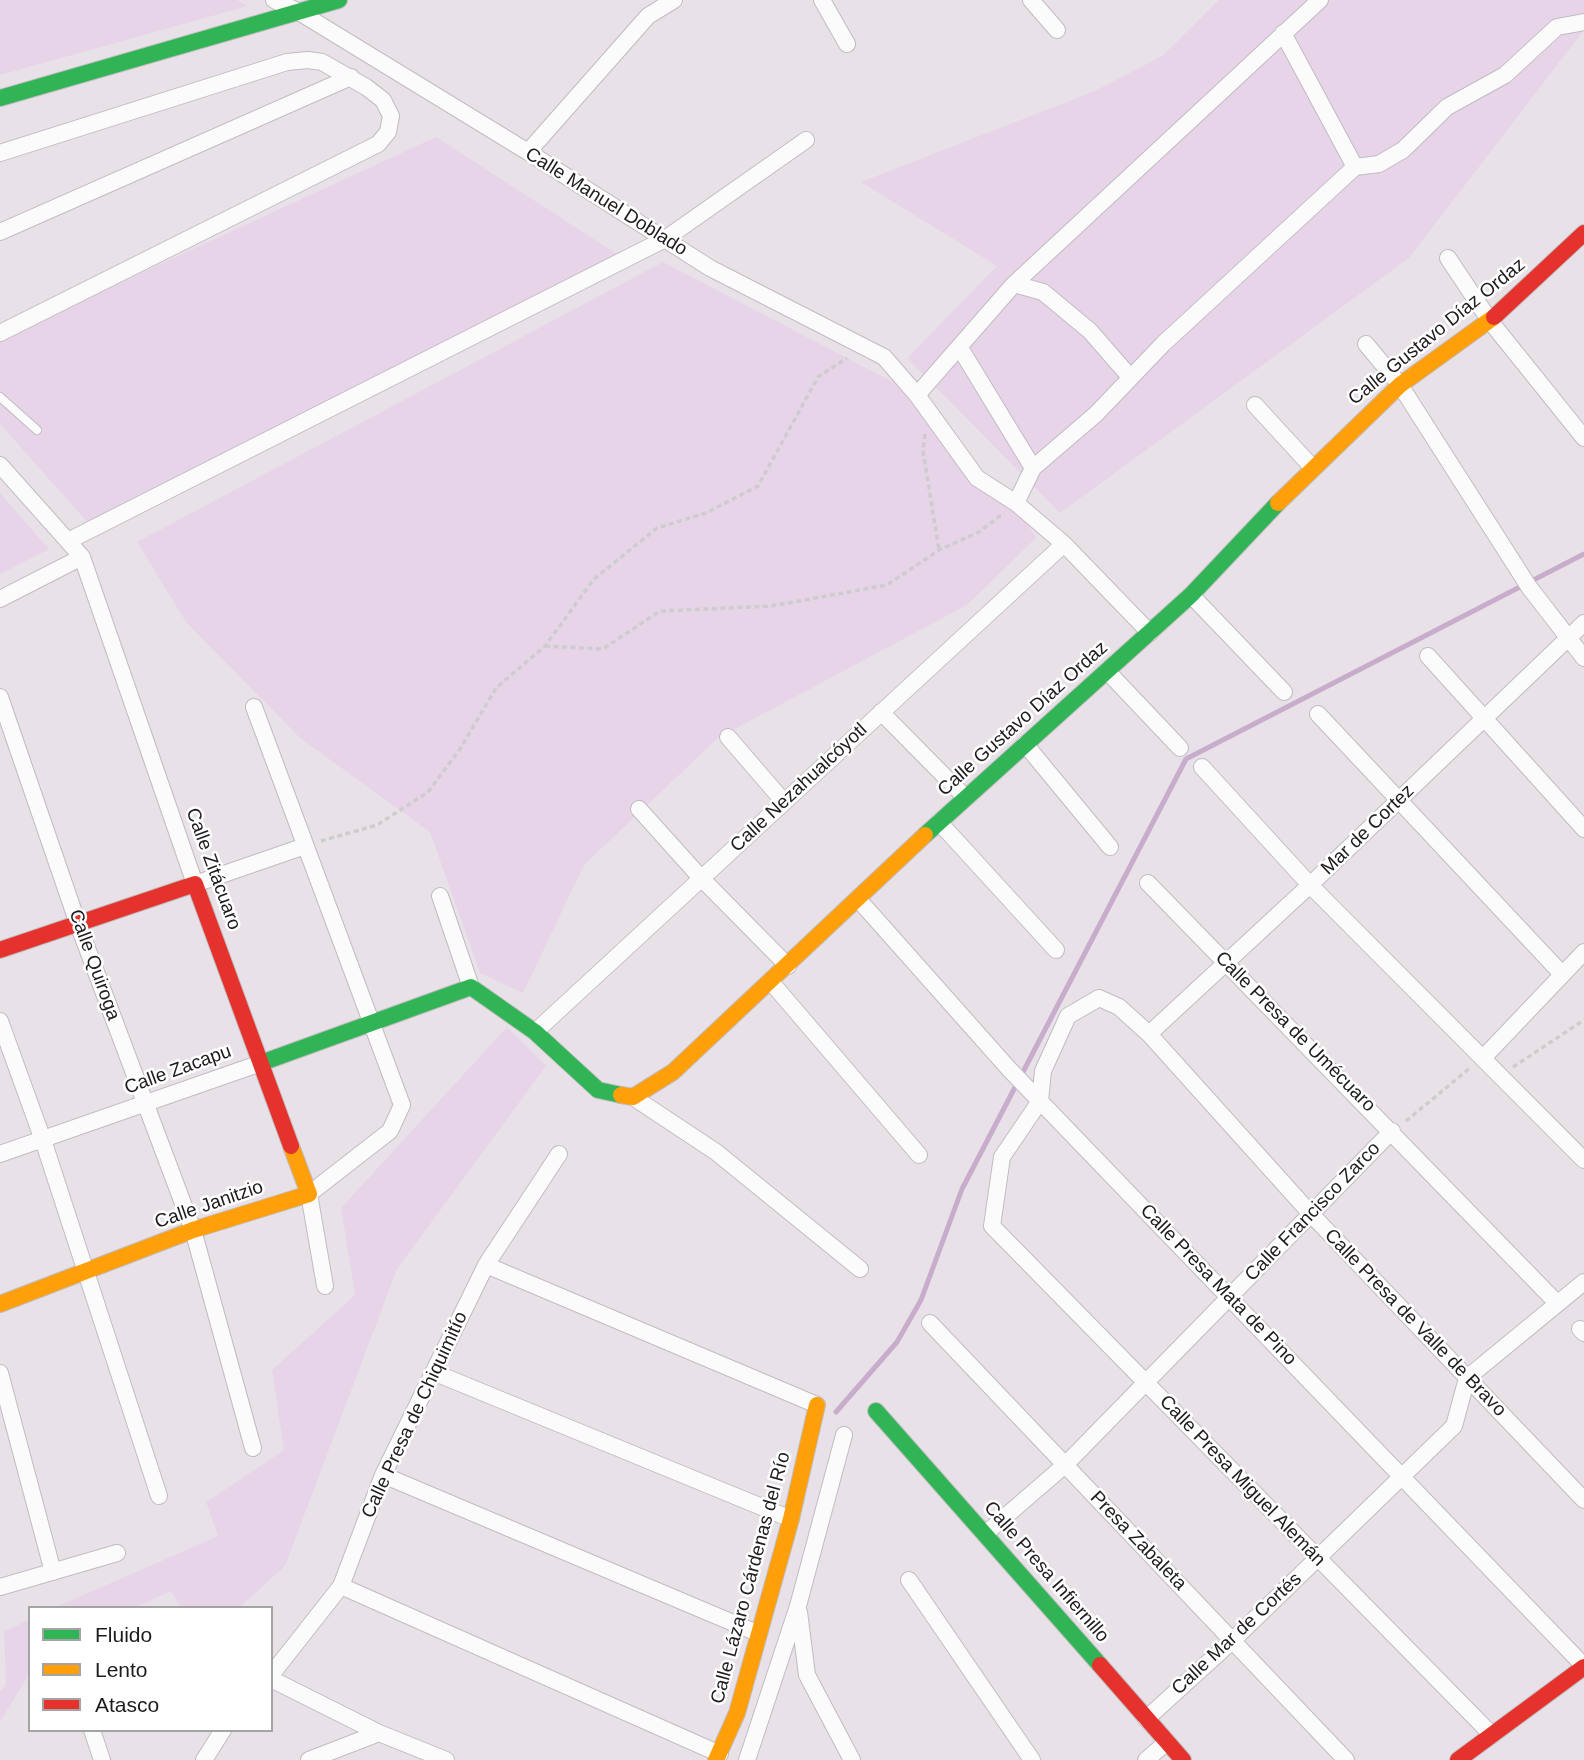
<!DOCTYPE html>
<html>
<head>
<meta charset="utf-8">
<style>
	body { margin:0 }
	#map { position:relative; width:1584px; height:1760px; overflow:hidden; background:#e8e2e8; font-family:Helvetica,sans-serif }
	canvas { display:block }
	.legend { position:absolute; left:28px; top:1606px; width:245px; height:126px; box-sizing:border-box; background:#fff; border:2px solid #a5a4a5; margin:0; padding:9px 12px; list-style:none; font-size:21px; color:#1f1b1f }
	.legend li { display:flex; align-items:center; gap:14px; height:35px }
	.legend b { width:35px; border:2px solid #a5a4a5 }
</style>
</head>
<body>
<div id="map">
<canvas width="1584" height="1760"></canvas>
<ul class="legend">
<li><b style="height:9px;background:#30b455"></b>Fluido</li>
<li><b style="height:9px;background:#ff9f0a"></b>Lento</li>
<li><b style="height:9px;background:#e5322d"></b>Atasco</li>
</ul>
</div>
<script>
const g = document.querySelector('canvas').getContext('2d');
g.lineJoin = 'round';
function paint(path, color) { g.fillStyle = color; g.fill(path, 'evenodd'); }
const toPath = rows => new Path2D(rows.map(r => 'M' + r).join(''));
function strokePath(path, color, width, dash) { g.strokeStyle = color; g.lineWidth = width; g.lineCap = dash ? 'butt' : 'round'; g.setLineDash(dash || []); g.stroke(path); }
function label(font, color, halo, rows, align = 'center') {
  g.font = font + ' Helvetica,sans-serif'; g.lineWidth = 5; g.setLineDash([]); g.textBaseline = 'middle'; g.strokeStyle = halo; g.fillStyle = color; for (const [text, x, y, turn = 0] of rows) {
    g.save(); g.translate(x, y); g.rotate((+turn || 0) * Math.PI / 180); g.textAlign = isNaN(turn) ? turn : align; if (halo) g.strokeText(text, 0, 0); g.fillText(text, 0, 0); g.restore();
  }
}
const green = toPath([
	[0,0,237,0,248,6,0,75],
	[1219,0,1584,0,1584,30,1409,258,1060,513,907,358,997,266,861,182,1095,91,1162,56],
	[436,137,617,254,88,523,0,424,0,338],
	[663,262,893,382,1016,503,1036,538,967,605,718,738,584,865,523,993,480,973,430,832,300,738,186,622,137,542],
	[0,493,49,549,0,574],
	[507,1027,546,1066,397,1269,285,1566,239,1608,181,1608,171,1591,134,1608,54,1608,218,1536,206,1502,284,1450,272,1370,355,1295,341,1208],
	[30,1619,30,1673,0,1722,0,1691,6,1685,4,1632]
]);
const stream = toPath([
	[836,1412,897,1342,921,1300,962,1189,1186,759,1584,554]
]);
const path = toPath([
	[925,434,923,451,939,550],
	[545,646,603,649,660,611,771,606,887,585,939,550,979,532,1004,513],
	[321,841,377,825,428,792,460,749,496,688,545,646,594,579,657,528,706,513,758,486,818,377,847,358],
	[1513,1067,1584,1020],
	[1406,1121,1470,1068]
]);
const lane = toPath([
	[0,397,37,430]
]);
const street = toPath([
	[274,0,299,12,528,152,710,268,884,357,917,395,977,478,1016,503,1064,544,1150,633],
	[822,0,847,44],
	[1031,0,1057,30],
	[1283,33,1355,167],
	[528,152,648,16,674,0],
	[0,153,287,62,308,60,322,62,366,87,383,100,391,116,388,132,378,144,0,333],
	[0,232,351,77],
	[1448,258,1490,321,1584,438],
	[1014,284,1043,292,1090,331,1130,377],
	[1366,344,1400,385,1529,587,1584,658],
	[960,348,1033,468],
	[917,395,1014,284,1320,0],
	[1255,405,1312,467],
	[0,465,82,557,195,884,305,846],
	[1016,503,1033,468,1096,414,1163,344,1355,167,1379,164,1403,150,1447,107,1505,75,1557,27,1584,22],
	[70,540,665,239,806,140],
	[1191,595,1284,692],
	[0,599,82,557],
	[1428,656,1584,829],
	[1107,671,1180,748],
	[0,697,78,924,193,1230,253,1448],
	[254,707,402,1105,390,1131,309,1194,325,1286],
	[881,712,966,798],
	[1318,714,1561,973],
	[728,737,784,802],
	[1025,744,1110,847],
	[1202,767,1310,885,1584,1160],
	[639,809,701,878,788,966],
	[939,822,1056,950],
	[1148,883,1557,1303],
	[440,896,471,987],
	[858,899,1009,1069,1584,1666],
	[771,982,919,1155],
	[0,1021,43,1140,159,1496],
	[535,1032,1064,544],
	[1149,1034,1310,885,1584,623],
	[1483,1058,1584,952],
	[633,1097,716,1152,860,1269],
	[0,1154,261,1063],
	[486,1265,817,1405],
	[930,1323,1346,1760],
	[1580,1329,1584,1333],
	[433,1372,791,1519],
	[0,1373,53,1572],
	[383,1475,757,1633],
	[985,1534,1065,1465,1392,1131],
	[909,1580,1032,1760],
	[341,1586,720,1754],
	[0,1587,117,1553],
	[799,1612,807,1675,852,1760],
	[271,1675,341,1586,383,1475,486,1265,559,1154],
	[271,1679,379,1733,446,1760],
	[1146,1719,1232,1641,1454,1426,1467,1378,1584,1282],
	[92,1730,102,1760],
	[1492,1735,992,1226,1002,1157,1040,1101,1043,1071,1068,1016,1099,998,1119,1007,1149,1034,1311,1214,1584,1500],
	[204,1760,223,1730],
	[309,1760,379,1733],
	[747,1760,798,1606,844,1435],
	[1146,1760,1167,1742]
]);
const fast = toPath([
	[0,98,339,0],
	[925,835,1191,595,1278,503],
	[261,1063,471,987,535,1032,598,1090,621,1095],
	[876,1411,1100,1665]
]);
const slow = toPath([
	[1278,503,1400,385,1494,317],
	[621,1095,633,1097,673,1072,925,835],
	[0,1304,193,1230,309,1194,291,1146],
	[716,1760,737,1713,791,1519,817,1405]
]);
const jam = toPath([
	[1494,317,1584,233],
	[0,950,195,884,291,1146],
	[1100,1665,1183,1760],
	[1458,1760,1584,1667]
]);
const streetNames = [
	["Calle Manuel Doblado",606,202,32],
	["Calle Gustavo Díaz Ordaz",1437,332,-39],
	["Calle Gustavo Díaz Ordaz",1023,719,-42],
	["Calle Nezahualcóyotl",799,788,-43],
	["Mar de Cortez",1368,830,-44],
	["Calle Zitácuaro",213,869,70],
	["Calle Quiroga",94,965,70],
	["Calle Presa de Umécuaro",1295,1032,45],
	["Calle Zacapu",178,1070,-20],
	["Calle Janitzio",209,1205,-19],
	["Calle Francisco Zarco",1313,1212,-46],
	["Calle Presa Mata de Pino",1218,1285,46],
	["Calle Presa de Valle de Bravo",1415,1323,46],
	["Calle Presa de Chiquimitío",415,1415,-65],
	["Calle Presa Miguel Alemán",1242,1481,46],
	["Presa Zabaleta",1138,1541,46],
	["Calle Presa Infiernillo",1046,1572,49],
	["Calle Lázaro Cárdenas del Río",751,1578,-75],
	["Calle Mar de Cortés",1237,1634,-43]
];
paint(green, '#e7d4e9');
strokePath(stream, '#c8accb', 5);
strokePath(lane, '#c0bcc1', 10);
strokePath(street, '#c0bcc1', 18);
strokePath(fast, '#c0bcc1', 18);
strokePath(slow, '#c0bcc1', 18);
strokePath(jam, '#c0bcc1', 18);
strokePath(path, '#cecdce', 3.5, [5, 3.5]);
strokePath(lane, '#fcfbfc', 8);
strokePath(street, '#fcfbfc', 16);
strokePath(fast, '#30b455', 16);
strokePath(slow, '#ff9f0a', 16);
strokePath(jam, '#e5322d', 16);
label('19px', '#1f1b1f', '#fff', streetNames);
</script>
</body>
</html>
